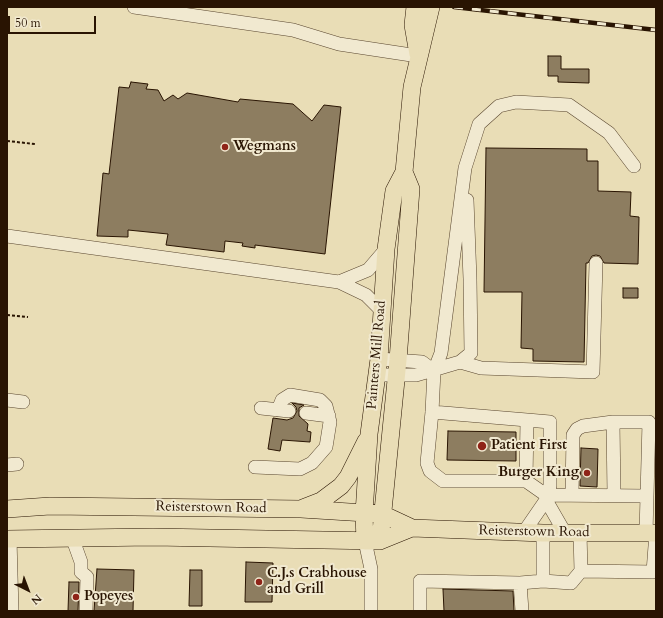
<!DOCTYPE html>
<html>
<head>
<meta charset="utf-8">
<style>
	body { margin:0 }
	#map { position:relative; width:663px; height:618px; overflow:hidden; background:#e9ddb6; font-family:Cardo,serif }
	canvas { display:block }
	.frame { position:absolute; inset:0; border:8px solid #291402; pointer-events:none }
	.north { position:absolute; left:8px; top:570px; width:40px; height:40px; -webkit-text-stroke:3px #f1e9d0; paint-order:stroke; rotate:138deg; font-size:11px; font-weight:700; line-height:16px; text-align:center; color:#291402 }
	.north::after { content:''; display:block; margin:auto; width:14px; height:18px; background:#291402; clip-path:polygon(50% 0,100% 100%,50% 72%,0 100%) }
	.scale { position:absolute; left:8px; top:16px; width:88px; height:18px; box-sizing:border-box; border:2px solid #291402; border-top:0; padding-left:5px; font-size:12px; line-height:14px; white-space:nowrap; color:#291402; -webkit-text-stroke:3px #f1e9d0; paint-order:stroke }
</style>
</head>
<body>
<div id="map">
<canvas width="663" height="618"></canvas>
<div class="frame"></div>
<div class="north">N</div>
<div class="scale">50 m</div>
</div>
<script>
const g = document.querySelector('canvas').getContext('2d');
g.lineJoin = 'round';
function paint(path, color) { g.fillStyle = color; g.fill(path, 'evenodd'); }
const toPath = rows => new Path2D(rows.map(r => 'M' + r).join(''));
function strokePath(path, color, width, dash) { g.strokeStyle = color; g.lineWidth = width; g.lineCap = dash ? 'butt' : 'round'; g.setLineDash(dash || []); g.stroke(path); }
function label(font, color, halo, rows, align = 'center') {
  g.font = font + ' Cardo,serif'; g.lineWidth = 4; g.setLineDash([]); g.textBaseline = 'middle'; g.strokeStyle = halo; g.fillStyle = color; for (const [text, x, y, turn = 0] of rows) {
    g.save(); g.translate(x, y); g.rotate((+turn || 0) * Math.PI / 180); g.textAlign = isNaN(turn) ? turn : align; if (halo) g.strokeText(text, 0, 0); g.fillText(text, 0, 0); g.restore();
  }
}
const building = toPath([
	[548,56,561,56,561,69,589,69,589,83,558,82,558,76,548,76,548,56],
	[131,82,148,84,146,89,158,90,164,101,173,95,178,99,187,93,238,102,240,99,293,104,312,121,324,105,341,107,325,254,255,245,255,248,242,246,243,243,225,241,224,252,166,245,168,234,128,230,128,237,97,236,103,173,109,174,119,87,129,88,131,82],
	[486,148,587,149,587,161,598,161,598,191,631,192,630,216,639,217,638,264,604,263,600,256,596,255,592,256,588,263,586,263,584,362,533,361,533,349,521,348,522,292,484,292,486,148],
	[623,288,638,288,638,298,623,298,623,288],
	[292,403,304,405,299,408,299,416,308,424,307,431,311,432,310,442,282,440,280,451,268,449,273,418,287,420,293,418,297,411,296,407,292,403],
	[448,431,516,432,516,461,447,460,448,431],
	[581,448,598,449,597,487,580,486,581,448],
	[246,562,273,563,272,602,245,602,246,562],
	[97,569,134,570,133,611,94,611,97,569],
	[190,570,202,570,202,606,189,606,190,570],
	[69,582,79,582,78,611,68,611,69,582],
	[443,589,513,591,514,611,444,611,443,589]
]);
const path = toPath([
	[7,141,35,144],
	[7,315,28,317]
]);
const minor = toPath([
	[134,7,293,30,339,44,418,56],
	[7,236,339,282,366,295,381,310],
	[339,282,368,270,386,249],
	[379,359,422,362,434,371],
	[460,362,481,368,593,372,596,263],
	[377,375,416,375,460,362,471,353,470,279,467,200],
	[7,400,23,402],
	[261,408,289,411],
	[432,412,527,420,526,481,443,481,430,471,427,463,432,412,434,371,441,353,465,168,479,124,499,106,516,102,569,105,609,133,634,166],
	[306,413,329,416],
	[527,420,550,422,550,486,546,495,646,496],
	[7,465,17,464],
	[255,467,300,469,312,463,326,447,330,422,326,406,320,400,290,395,282,400,278,410],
	[526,481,546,495,546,500,565,533],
	[572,495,573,435,577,429,583,426,613,422],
	[614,495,613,422,649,422,646,533],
	[524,532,546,500],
	[543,533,543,581],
	[580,533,581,571,653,572,656,533],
	[72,537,81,562,81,572,87,577,86,611],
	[10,539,12,611],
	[365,541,371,569,371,611],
	[520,583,522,611],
	[420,611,420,581,520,583,543,581,571,583,581,571]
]);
const major = toPath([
	[415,7,413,25,418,54],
	[303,508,321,501,341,486,348,477,366,441],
	[7,509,50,506,301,509,382,514,412,528,543,533,656,533],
	[7,539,153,537,380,541,412,528],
	[365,541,364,514,369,434,379,359,386,249,394,191,404,172,412,87,431,7],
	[380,541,398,360,411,189,404,172]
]);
const rail = toPath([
	[454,7,656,30]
]);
const markers = [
	[225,147,4,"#8f2418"],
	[482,446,5,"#8f2418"],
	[587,473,4,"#8f2418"],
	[259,582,4,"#8f2418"],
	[76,597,4,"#8f2418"]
];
const poiNames = [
	["Wegmans",233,147],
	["Patient First",491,446],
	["Burger King",579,473,"right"],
	["C.J.s Crabhouse",267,574],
	["and Grill",267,590],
	["Popeyes",84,597]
];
const streetNames = [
	["Painters Mill Road",377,355,-85],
	["Reisterstown Road",211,508,1],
	["Reisterstown Road",534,532,1]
];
paint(building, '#8d7d60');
strokePath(building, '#291402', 1);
strokePath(minor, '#59462f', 14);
strokePath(major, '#291402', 18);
strokePath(path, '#291402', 2, [3, 2]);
strokePath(minor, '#f1e9d0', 13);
strokePath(major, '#e9ddb6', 17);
strokePath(rail, '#291402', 4.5);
strokePath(rail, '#f1e9d0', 3, [9]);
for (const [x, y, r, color] of markers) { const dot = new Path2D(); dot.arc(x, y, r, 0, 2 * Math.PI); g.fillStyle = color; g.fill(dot); strokePath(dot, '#f1e9d0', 1.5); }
label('bold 14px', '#291402', '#f1e9d0', poiNames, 'left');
label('14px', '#291402', '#f1e9d0', streetNames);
</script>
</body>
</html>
